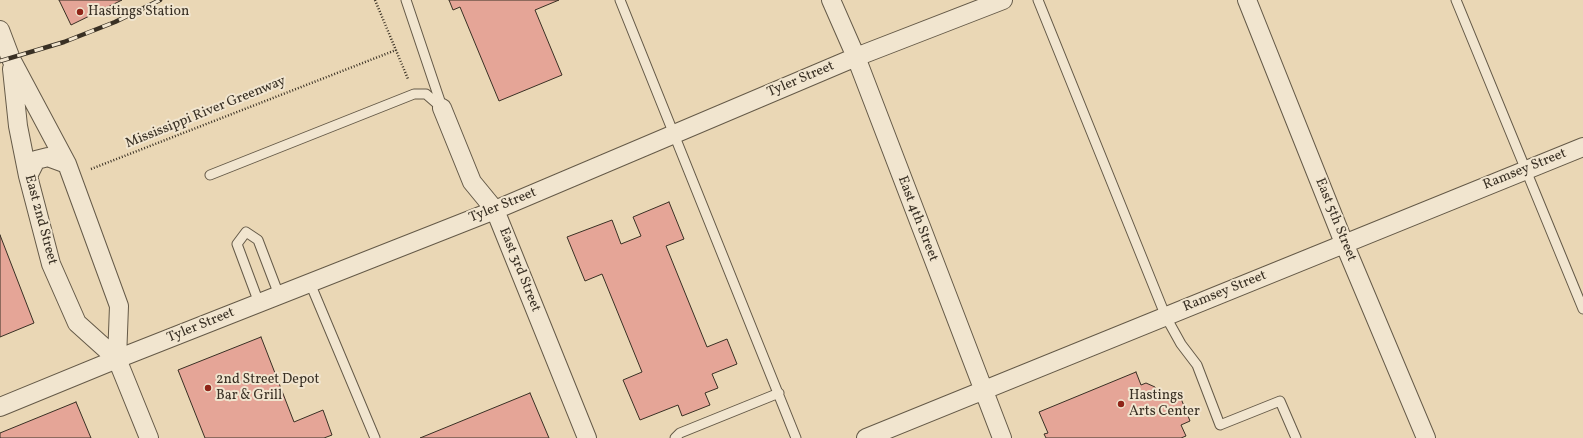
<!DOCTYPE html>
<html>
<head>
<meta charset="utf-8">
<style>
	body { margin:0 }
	canvas { display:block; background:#ead7b5 }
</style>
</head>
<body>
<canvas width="1583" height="438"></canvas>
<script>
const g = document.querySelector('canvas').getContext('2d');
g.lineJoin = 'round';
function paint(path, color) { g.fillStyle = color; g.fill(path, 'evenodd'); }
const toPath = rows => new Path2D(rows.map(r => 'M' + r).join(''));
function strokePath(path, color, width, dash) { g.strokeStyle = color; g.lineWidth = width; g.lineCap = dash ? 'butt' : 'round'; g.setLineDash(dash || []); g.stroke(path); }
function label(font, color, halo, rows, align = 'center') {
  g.font = font + ' Vollkorn,serif'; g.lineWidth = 4; g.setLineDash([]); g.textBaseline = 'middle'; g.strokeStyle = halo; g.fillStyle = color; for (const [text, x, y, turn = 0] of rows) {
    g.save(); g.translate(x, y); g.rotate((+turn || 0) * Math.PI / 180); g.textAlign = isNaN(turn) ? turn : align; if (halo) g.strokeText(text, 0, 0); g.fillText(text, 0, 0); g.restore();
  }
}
const building = toPath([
	[59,0,122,0,71,25,59,0],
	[449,0,559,0,535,10,562,75,499,101,460,7,453,10,449,0],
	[669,202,684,239,666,246,707,347,727,339,737,364,712,374,718,388,705,393,710,405,682,416,678,405,640,420,623,380,642,372,602,274,585,281,567,237,612,220,621,244,641,236,633,217,669,202],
	[0,235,34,323,0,337,0,235],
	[261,337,294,422,323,410,332,435,324,438,205,438,178,370,261,337],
	[1136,372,1141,385,1146,383,1155,387,1158,395,1165,393,1166,396,1178,391,1190,421,1181,425,1186,436,1181,438,1046,438,1044,434,1048,433,1039,412,1136,372],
	[530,393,549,438,420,438,530,393],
	[76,402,91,438,0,438,0,433,76,402]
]);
const path = toPath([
	[375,0,408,79],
	[91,169,396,50]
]);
const lane = toPath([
	[406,0,442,107],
	[620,0,796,438],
	[1038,0,1166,317,1181,344,1197,365,1220,425,1280,401,1296,438],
	[1456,0,1583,309],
	[210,175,414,94,426,94,442,108],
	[310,283,375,438],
	[259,303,237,244,246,232,258,240,279,295],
	[675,438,680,433,779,393]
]);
const street = toPath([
	[831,0,856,57,1002,438],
	[1247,0,1344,243,1426,438],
	[0,30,11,59,67,164,119,306,117,359,149,438],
	[12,69,18,126,28,176,51,264,77,323,117,359],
	[442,108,472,182,495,210,587,438],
	[28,176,36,160,48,157,67,164],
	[0,407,117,359,495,210,856,57,1003,0],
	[866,438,1583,147]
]);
const rail = toPath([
	[0,61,64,42,115,22,160,0]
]);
const markers = [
	[80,12,4,"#8f2418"],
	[208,388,4,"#8f2418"],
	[1121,404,4,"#8f2418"]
];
const poiNames = [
	["Hastings Station",88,12],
	["2nd Street Depot",216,380],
	["Bar & Grill",216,396],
	["Hastings",1129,396],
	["Arts Center",1129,412]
];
const streetNames = [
	["Tyler Street",801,80,-23],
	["Mississippi River Greenway",206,113,-22],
	["Ramsey Street",1525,170,-22],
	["Tyler Street",503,206,-22],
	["East 4th Street",917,219,69],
	["East 2nd Street",40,220,75],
	["East 5th Street",1335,220,68],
	["East 3rd Street",519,270,68],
	["Ramsey Street",1225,292,-22],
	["Tyler Street",201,326,-22]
];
paint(building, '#e5a597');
strokePath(building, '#393024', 1);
strokePath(lane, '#655a48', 11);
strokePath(street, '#655a48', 20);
strokePath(path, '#393024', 2.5, [1, 2]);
strokePath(lane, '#f1e5cf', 9);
strokePath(street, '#f1e5cf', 18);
strokePath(rail, '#393024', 4.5);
strokePath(rail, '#f1e5cf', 3, [9]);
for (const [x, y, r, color] of markers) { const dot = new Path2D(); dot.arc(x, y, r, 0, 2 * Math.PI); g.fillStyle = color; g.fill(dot); strokePath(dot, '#f1e5cf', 1.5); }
label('14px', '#393024', '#f1e5cf', poiNames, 'left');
label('14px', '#393024', '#f1e5cf', streetNames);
</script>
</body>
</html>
